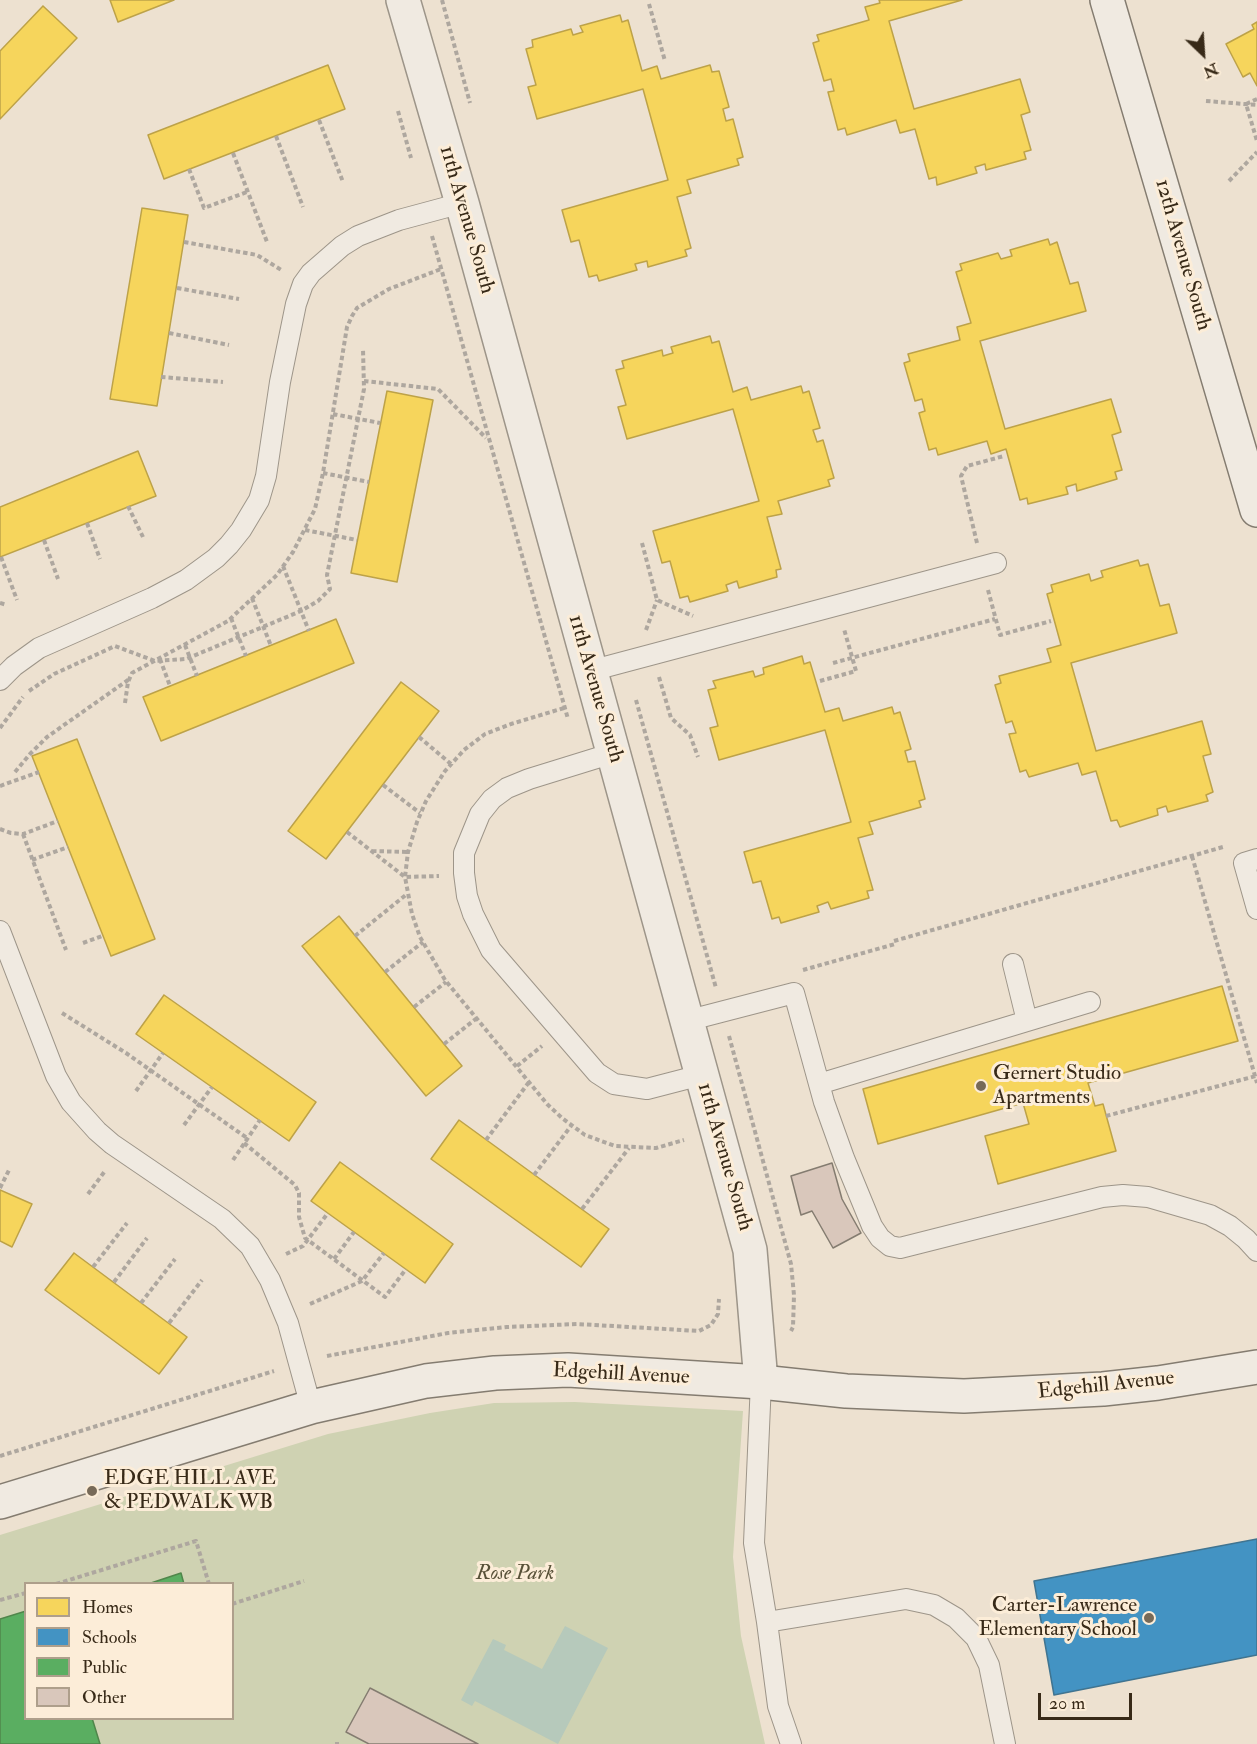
<!DOCTYPE html>
<html>
<head>
<meta charset="utf-8">
<style>
	body { margin:0 }
	#map { position:relative; width:1257px; height:1744px; overflow:hidden; background:#ede1d0; font-family:"IM FELL Double Pica",serif }
	canvas { display:block }
	.legend { position:absolute; left:24px; top:1582px; width:210px; height:138px; box-sizing:border-box; background:#fcedd8; border:2px solid #ae9f8b; margin:0; padding:8px 10px; list-style:none; font-size:18px; color:#382a18 }
	.legend li { display:flex; align-items:center; gap:12px; height:30px }
	.legend b { width:30px; border:2px solid #ae9f8b }
	.north { position:absolute; left:1173px; top:24px; width:60px; height:60px; -webkit-text-stroke:4px #fcedd8; paint-order:stroke; rotate:155deg; font-size:16px; font-weight:700; line-height:24px; text-align:center; color:#382a18 }
	.north::after { content:''; display:block; margin:auto; width:21px; height:27px; background:#382a18; clip-path:polygon(50% 0,100% 100%,50% 72%,0 100%) }
	.scale { position:absolute; left:1038px; top:1693px; width:94px; height:27px; box-sizing:border-box; border:3px solid #382a18; border-top:0; padding-left:8px; font-size:18px; line-height:21px; white-space:nowrap; color:#382a18; -webkit-text-stroke:4px #fcedd8; paint-order:stroke }
</style>
</head>
<body>
<div id="map">
<canvas width="1257" height="1744"></canvas>
<ul class="legend">
<li><b style="height:16px;background:#f6d55c"></b>Homes</li>
<li><b style="height:16px;background:#4393c3"></b>Schools</li>
<li><b style="height:16px;background:#5aae61"></b>Public</li>
<li><b style="height:16px;background:#d9c7bb"></b>Other</li>
</ul>
<div class="north">N</div>
<div class="scale">20 m</div>
</div>
<script>
const g = document.querySelector('canvas').getContext('2d');
g.lineJoin = 'round';
function paint(path, color) { g.fillStyle = color; g.fill(path, 'evenodd'); }
const toPath = rows => new Path2D(rows.map(r => 'M' + r).join(''));
function strokePath(path, color, width, dash) { g.strokeStyle = color; g.lineWidth = width; g.lineCap = dash ? 'butt' : 'round'; g.setLineDash(dash || []); g.stroke(path); }
function label(font, color, halo, rows, align = 'center') {
  g.font = font + ' "IM FELL Double Pica",serif'; g.lineWidth = 6; g.setLineDash([]); g.textBaseline = 'middle'; g.strokeStyle = halo; g.fillStyle = color; for (const [text, x, y, turn = 0] of rows) {
    g.save(); g.translate(x, y); g.rotate((+turn || 0) * Math.PI / 180); g.textAlign = isNaN(turn) ? turn : align; if (halo) g.strokeText(text, 0, 0); g.fillText(text, 0, 0); g.restore();
  }
}
const green = toPath([
	[575,1402,743,1411,733,1557,741,1636,765,1744,0,1744,0,1535,328,1434,430,1413,494,1403],
	[26,1584,232,1584,232,1718,26,1718]
]);
const water = toPath([
	[565,1626,608,1648,558,1744,475,1701,472,1706,461,1700,493,1639,506,1645,504,1650,542,1669]
]);
const homes = toPath([
	[110,0,174,0,118,22,110,0],
	[879,0,962,0,889,21,914,109,1020,79,1030,112,1021,115,1031,150,1024,152,1026,159,986,170,985,164,975,167,977,173,937,185,936,177,929,179,915,129,900,133,896,120,847,135,845,128,838,130,828,92,834,91,831,79,824,81,813,43,819,41,817,35,869,20,865,7,880,3,879,0],
	[43,6,77,38,0,119,0,51,43,6],
	[620,15,622,22,628,20,642,71,657,66,661,79,710,65,712,72,719,71,729,107,723,109,726,121,733,119,743,157,737,159,739,165,687,180,691,193,677,197,691,248,685,250,687,256,648,267,647,261,635,264,637,270,599,281,597,275,589,277,579,240,571,242,562,210,668,180,643,89,537,119,528,87,536,85,526,49,533,47,532,40,571,29,573,35,583,32,580,26,620,15],
	[1257,22,1257,86,1250,73,1243,77,1226,44,1254,29,1252,25,1257,22],
	[328,65,345,109,164,179,148,135,328,65],
	[142,208,188,215,157,406,110,399,142,208],
	[1048,239,1050,245,1057,242,1070,284,1078,282,1086,311,980,341,1005,429,1111,399,1121,432,1112,435,1122,470,1115,472,1117,479,1077,491,1076,484,1066,487,1068,494,1028,504,1027,498,1020,500,1006,449,991,454,987,441,938,455,936,448,929,450,919,413,925,411,922,399,915,401,904,363,910,361,908,354,960,340,957,327,971,323,956,272,962,270,960,264,998,253,1001,259,1012,256,1010,250,1048,239],
	[710,336,712,343,719,341,733,392,747,387,751,400,801,386,803,393,809,391,820,428,813,430,817,442,823,440,834,478,828,480,830,486,778,501,782,514,767,517,781,569,776,570,777,577,739,588,737,581,726,585,728,591,690,602,688,596,680,598,670,561,662,563,653,531,759,501,733,409,627,439,618,407,626,405,616,370,624,368,622,361,662,350,663,356,673,353,671,347,710,336],
	[387,391,433,400,397,582,351,573,387,391],
	[138,451,156,496,0,557,0,507,138,451],
	[1138,560,1140,566,1148,564,1160,606,1169,604,1177,633,1071,663,1096,751,1202,721,1211,754,1203,756,1213,792,1206,795,1208,801,1168,812,1166,806,1157,809,1158,815,1120,827,1117,820,1111,821,1096,771,1082,775,1078,763,1029,777,1026,770,1020,772,1009,734,1016,733,1012,721,1006,723,995,685,1001,683,999,676,1051,662,1047,649,1061,645,1047,594,1053,592,1051,585,1089,574,1091,581,1103,577,1101,571,1138,560],
	[336,619,354,663,161,741,143,697,336,619],
	[802,656,804,664,810,662,825,712,839,708,843,721,892,707,894,714,900,712,911,749,905,751,908,762,915,761,925,799,919,801,921,807,869,822,873,834,858,838,873,890,867,891,869,898,831,909,828,902,817,906,819,912,781,923,779,917,772,919,761,881,753,883,744,852,851,822,825,730,719,760,710,728,718,726,708,690,716,688,713,681,753,671,755,677,764,674,763,668,802,656],
	[401,682,439,711,326,859,288,831,401,682],
	[77,739,155,939,111,956,32,756,77,739],
	[339,916,462,1066,426,1096,302,946,339,916],
	[1222,986,1238,1041,1088,1083,1095,1106,1103,1104,1116,1151,998,1184,985,1136,1029,1124,1023,1103,878,1144,863,1089,1222,986],
	[164,995,316,1102,289,1141,136,1034,164,995],
	[459,1120,609,1229,581,1267,431,1159,459,1120],
	[340,1162,453,1244,425,1283,311,1201,340,1162],
	[0,1190,32,1204,12,1247,0,1241,0,1190],
	[74,1253,187,1337,159,1374,45,1290,74,1253]
]);
const schools = toPath([
	[1257,1539,1257,1655,1054,1695,1034,1581,1257,1539]
]);
const public = toPath([
	[181,1573,184,1584,148,1584,181,1573],
	[26,1611,26,1718,92,1718,100,1744,0,1744,0,1619,26,1611]
]);
const building = toPath([
	[832,1163,842,1199,861,1233,833,1248,812,1211,801,1215,791,1176,832,1163],
	[370,1688,478,1744,369,1744,346,1732,370,1688]
]);
const path = toPath([
	[442,0,470,103],
	[649,4,665,61],
	[1257,99,1246,104,1257,141],
	[1206,101,1257,105],
	[398,111,411,158],
	[319,120,343,182],
	[276,136,303,207],
	[233,153,267,242],
	[189,169,204,208,247,192],
	[1229,181,1257,152],
	[432,236,568,719],
	[184,242,257,255,283,271],
	[177,288,239,299],
	[169,333,229,345],
	[161,377,223,382],
	[364,381,438,389,486,438],
	[333,414,380,423],
	[323,473,369,482],
	[128,506,143,537],
	[87,523,100,559],
	[305,530,357,540],
	[44,540,58,579],
	[642,543,657,600,693,616],
	[977,543,961,476,967,466,1004,456],
	[1,557,17,600],
	[283,566,309,631],
	[988,590,1000,635,1051,621],
	[252,598,271,646],
	[0,603,7,605],
	[231,618,246,656],
	[646,630,657,600],
	[185,645,197,676],
	[160,659,170,686],
	[833,663,995,619],
	[659,677,671,718,690,735,698,757],
	[820,681,856,671,844,629],
	[29,691,54,674,115,646,155,661,186,659,301,611,318,601,330,589,327,575,364,389,363,349],
	[636,700,716,988],
	[125,703,128,682,132,673,228,621,277,575,293,552,315,509,323,473,347,327,352,316,357,308,389,289,441,269],
	[564,708,511,724,485,734,464,750,445,771,426,801,417,822,408,852,405,877,412,914,420,937,445,980,547,1104,562,1118,585,1135,615,1146,656,1148,684,1140],
	[0,728,23,697],
	[419,737,451,764],
	[15,772,30,754,47,737,128,680],
	[383,785,420,813],
	[0,786,39,772],
	[0,829,11,833,23,834,58,821],
	[347,832,405,877,439,876],
	[23,834,66,950],
	[372,851,408,852],
	[1192,856,1257,1083],
	[32,860,68,847],
	[355,936,407,894],
	[894,941,1223,847],
	[83,943,102,936],
	[803,970,895,944],
	[385,972,423,942],
	[414,1007,446,982],
	[62,1013,126,1053,247,1138],
	[729,1036,791,1264,794,1295,793,1327,791,1331],
	[444,1044,477,1018],
	[517,1066,542,1046],
	[136,1091,163,1053],
	[1106,1116,1256,1076],
	[184,1125,212,1087],
	[486,1140,529,1082],
	[244,1143,295,1185,299,1193,299,1217,305,1238,385,1297,406,1269],
	[233,1160,260,1120],
	[534,1175,571,1126],
	[0,1188,10,1168],
	[88,1194,105,1171],
	[582,1209,629,1148],
	[286,1254,303,1246,328,1213],
	[334,1259,354,1232],
	[93,1267,127,1223],
	[114,1282,147,1238],
	[141,1303,175,1259],
	[310,1304,362,1281,384,1253],
	[169,1323,202,1280],
	[327,1356,448,1333,507,1327,577,1324,699,1331,711,1325,718,1314,719,1299],
	[0,1456,274,1371],
	[56,1584,196,1541,209,1584],
	[0,1600,26,1593],
	[232,1604,304,1581],
	[335,1744,339,1744]
]);
const lane = toPath([
	[590,671,996,563],
	[0,680,14,666,39,648,152,598,186,580,216,558,229,545,241,530,259,500,266,476,280,382,296,304,303,284,311,273,342,246,358,236,399,220,462,203],
	[613,753,529,779,507,788,492,799,480,814,464,853,464,873,467,896,473,914,491,950,597,1073,614,1084,647,1089,701,1075],
	[1257,859,1244,863,1257,909],
	[0,931,56,1076,71,1102,97,1131,112,1144,222,1219,250,1246,270,1280,288,1323,311,1407],
	[1013,964,1027,1021],
	[686,1021,794,993,824,1102,844,1158,872,1226,880,1238,890,1246,900,1248,1102,1197,1123,1195,1148,1197,1210,1215,1230,1226,1246,1239,1257,1251],
	[819,1084,1090,1002],
	[761,1382,754,1543,767,1622,778,1706,791,1744],
	[767,1622,906,1599,934,1605,956,1618,976,1638,989,1665,1005,1744]
]);
const street = toPath([
	[403,0,462,203,750,1250,761,1382]
]);
const secondary = toPath([
	[1107,0,1257,510],
	[0,1502,311,1407,426,1381,495,1373,568,1370,761,1382,846,1391,964,1396,1103,1389,1158,1383,1257,1367]
]);
const markers = [
	[981,1086,6,"#776a58"],
	[92,1491,6,"#776a58"],
	[1149,1618,6,"#776a58"]
];
const streetNames = [
	["11th Avenue South",466,220,74],
	["12th Avenue South",1182,255,74],
	["11th Avenue South",595,689,74],
	["11th Avenue South",724,1157,74],
	["Edgehill Avenue",621,1375,3],
	["Edgehill Avenue",1106,1386,-6]
];
const poiNames = [
	["Gernert Studio",993,1074],
	["Apartments",993,1098],
	["EDGE HILL AVE",104,1479],
	["& PEDWALK WB",104,1503],
	["Carter-Lawrence",1137,1606,"right"],
	["Elementary School",1137,1630,"right"]
];
const parkNames = [
	["Rose Park",515,1574]
];
paint(green, '#cfd2b2');
paint(water, '#b6c9bb');
paint(homes, '#f6d55c');
strokePath(homes, '#bda248', 1.5);
paint(schools, '#4393c3');
strokePath(schools, '#407490', 1.5);
paint(public, '#5aae61');
strokePath(public, '#50864b', 1.5);
paint(building, '#d9c7bb');
strokePath(building, '#847c70', 1.5);
strokePath(lane, '#9d9589', 22);
strokePath(street, '#9d9589', 36);
strokePath(secondary, '#847c70', 36);
strokePath(path, '#aea79f', 4, [4.5, 3]);
strokePath(lane, '#f0eae1', 20);
strokePath(street, '#f0eae1', 33);
strokePath(secondary, '#f0eae1', 33);
for (const [x, y, r, color] of markers) { const dot = new Path2D(); dot.arc(x, y, r, 0, 2 * Math.PI); g.fillStyle = color; g.fill(dot); strokePath(dot, '#fcedd8', 2); }
label('21px', '#382a18', '#fcedd8', streetNames);
label('21px', '#382a18', '#fcedd8', poiNames, 'left');
label('italic 21px', '#585138', '#fcedd8', parkNames);
</script>
</body>
</html>
